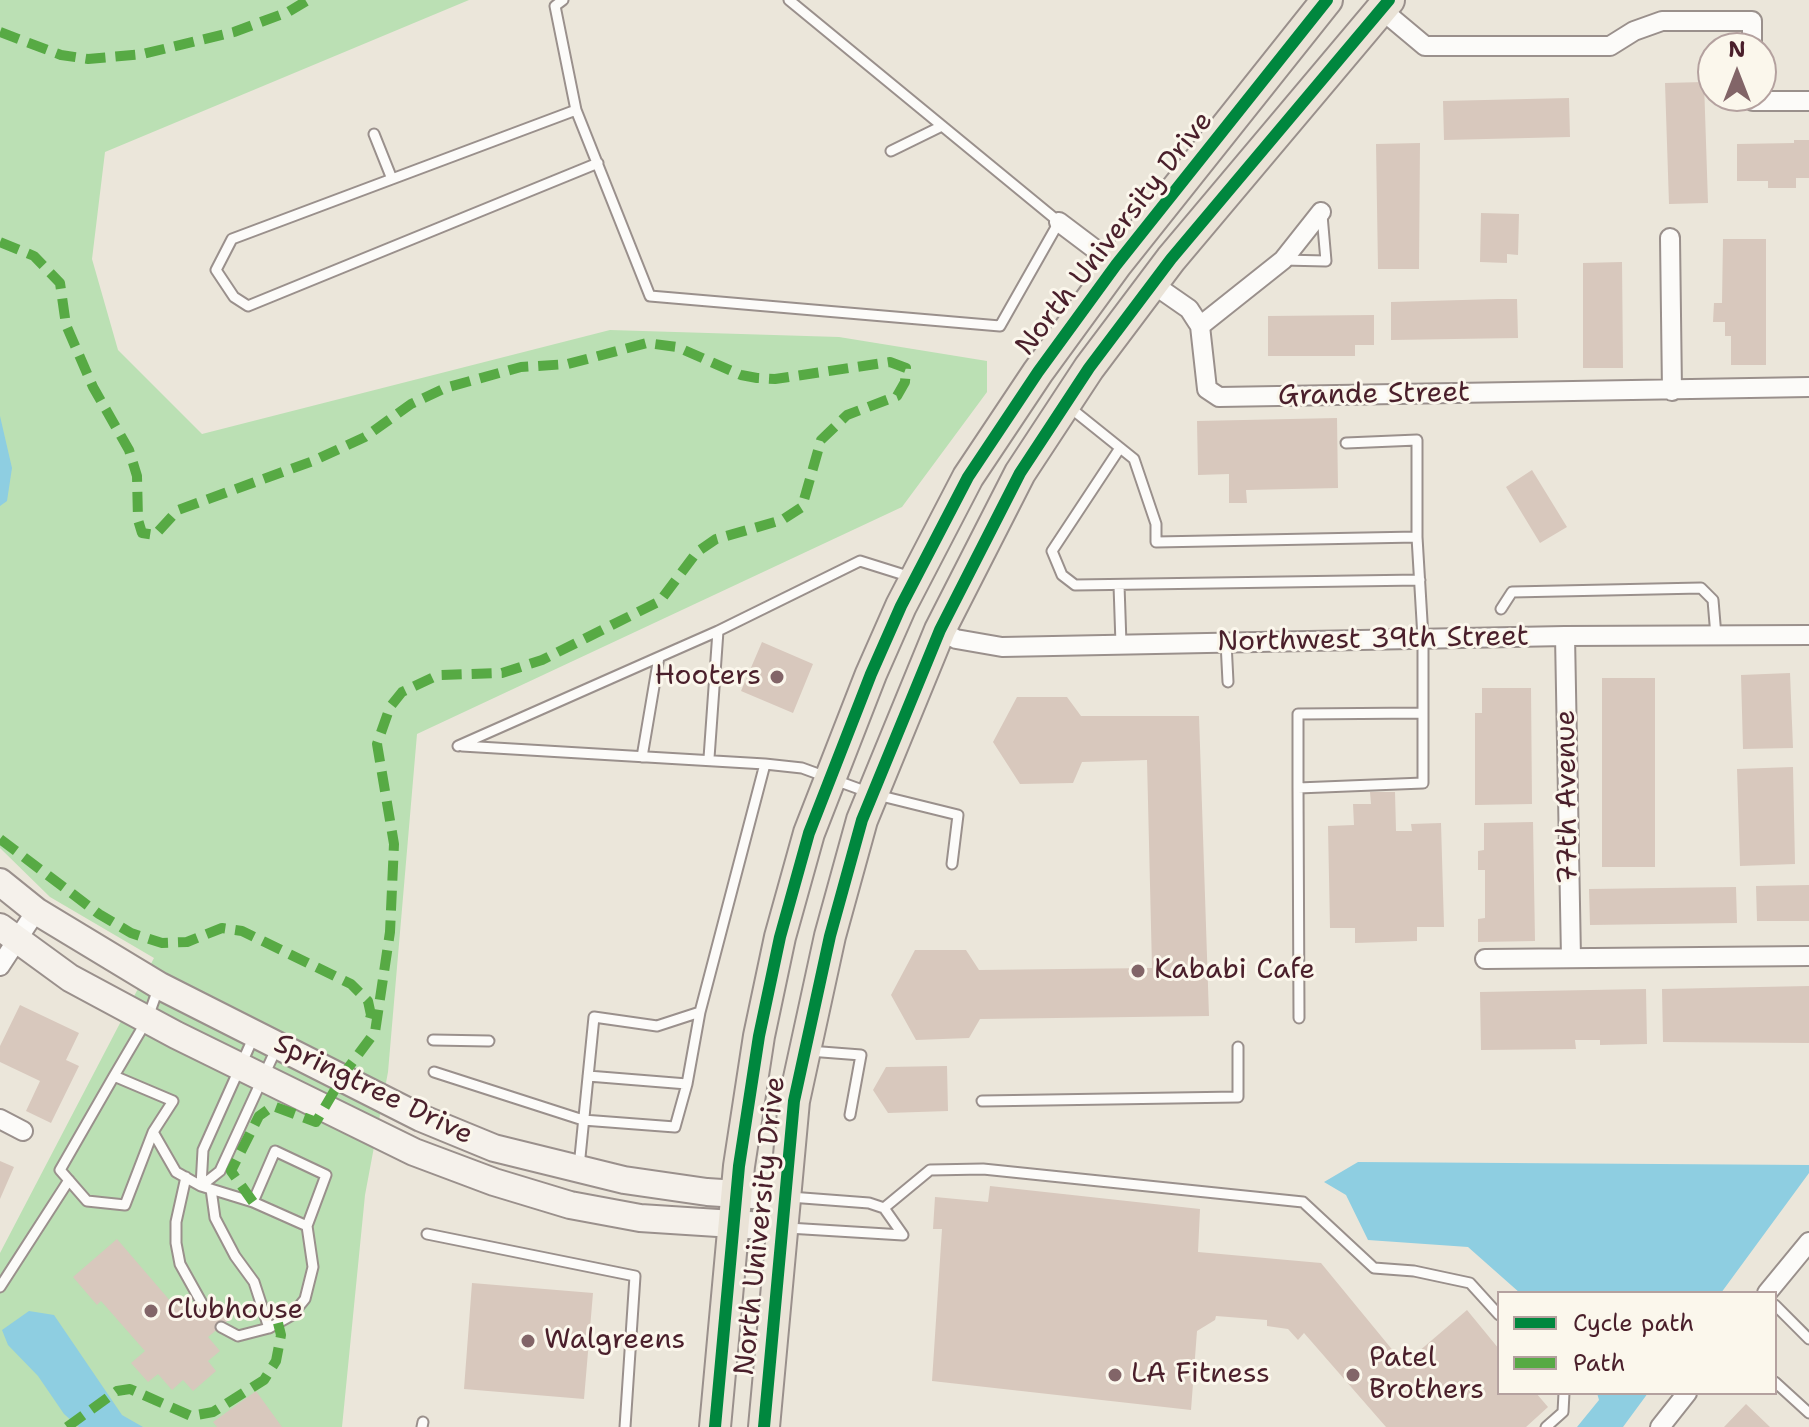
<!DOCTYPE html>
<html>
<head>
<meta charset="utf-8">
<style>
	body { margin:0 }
	#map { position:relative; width:1809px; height:1427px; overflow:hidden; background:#ebe6da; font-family:"Shantell Sans",sans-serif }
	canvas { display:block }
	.legend { position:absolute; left:1497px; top:1291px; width:280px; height:104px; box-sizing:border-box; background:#fbf7ec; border:2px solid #b4a19f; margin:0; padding:10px 14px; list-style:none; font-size:24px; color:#4a1f2b }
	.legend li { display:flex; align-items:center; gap:16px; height:40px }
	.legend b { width:40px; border:2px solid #b4a19f }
	.north { position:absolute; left:1697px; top:32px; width:80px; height:80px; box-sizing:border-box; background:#fbf7ec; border:2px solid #b4a19f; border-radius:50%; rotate:0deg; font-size:22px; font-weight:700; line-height:32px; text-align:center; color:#4a1f2b }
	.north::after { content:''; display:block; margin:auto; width:28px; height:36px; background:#826568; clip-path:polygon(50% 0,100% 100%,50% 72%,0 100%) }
</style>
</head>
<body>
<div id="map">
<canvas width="1809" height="1427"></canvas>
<ul class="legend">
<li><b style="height:10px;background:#00873e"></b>Cycle path</li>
<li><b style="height:10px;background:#57aa44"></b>Path</li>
</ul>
<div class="north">N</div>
</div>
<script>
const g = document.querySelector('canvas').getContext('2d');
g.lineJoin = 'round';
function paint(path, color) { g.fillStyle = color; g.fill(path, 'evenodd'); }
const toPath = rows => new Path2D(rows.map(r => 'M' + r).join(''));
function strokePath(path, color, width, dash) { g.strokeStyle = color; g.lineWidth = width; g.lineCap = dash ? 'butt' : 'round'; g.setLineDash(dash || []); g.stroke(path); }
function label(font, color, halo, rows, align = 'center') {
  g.font = font + ' "Shantell Sans",sans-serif'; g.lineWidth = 6; g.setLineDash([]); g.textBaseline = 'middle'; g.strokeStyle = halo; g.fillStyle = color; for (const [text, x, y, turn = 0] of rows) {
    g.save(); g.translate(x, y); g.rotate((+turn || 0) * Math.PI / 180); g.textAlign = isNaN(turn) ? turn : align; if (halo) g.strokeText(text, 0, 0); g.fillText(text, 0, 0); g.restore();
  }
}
const green = toPath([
	[0,0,469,0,105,152,92,259,118,350,202,434,610,330,839,337,987,361,987,392,902,507,417,734,388,1072,365,1195,342,1427,0,1427,0,1253,154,958,50,897,0,848]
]);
const water = toPath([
	[0,416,12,468,7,501,0,506],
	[1358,1162,1809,1165,1809,1173,1721,1293,1520,1293,1468,1247,1368,1240,1346,1195,1324,1182],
	[29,1311,54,1315,122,1415,143,1427,79,1427,64,1414,38,1376,8,1345,2,1330],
	[1597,1393,1648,1393,1623,1427,1577,1427,1599,1400]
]);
const building = toPath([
	[1704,82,1708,203,1669,204,1665,83],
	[1569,98,1570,137,1444,140,1443,101],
	[1794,140,1809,140,1809,178,1796,178,1796,188,1768,188,1768,181,1737,181,1737,144,1794,143],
	[1420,143,1419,269,1378,269,1376,144],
	[1481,213,1519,214,1518,255,1507,254,1507,263,1480,262],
	[1723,239,1766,239,1766,365,1731,365,1731,336,1725,336,1725,322,1713,322,1714,303,1722,303],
	[1622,262,1623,368,1583,368,1583,263],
	[1498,299,1517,299,1518,338,1391,340,1391,302],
	[1374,315,1374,345,1355,345,1355,356,1268,356,1268,316],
	[1337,418,1338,488,1246,490,1247,503,1229,503,1229,474,1198,475,1197,421],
	[1532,470,1567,527,1540,543,1506,487],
	[762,642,813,664,793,713,741,691],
	[1790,673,1793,748,1743,749,1741,675],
	[1602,678,1655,678,1655,867,1602,867],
	[1482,688,1531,688,1532,804,1475,805,1475,713,1482,713],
	[1017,697,1067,697,1081,716,1199,716,1209,1016,980,1019,969,1038,916,1040,891,995,915,950,966,950,979,970,1152,968,1147,760,1082,762,1073,783,1020,784,993,742],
	[1793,767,1795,864,1740,866,1737,769],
	[1370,792,1395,792,1396,831,1412,831,1411,824,1441,823,1444,927,1417,927,1417,941,1355,943,1355,928,1330,928,1328,826,1354,825,1353,804,1371,804],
	[1533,822,1535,941,1478,942,1478,919,1485,918,1485,870,1478,870,1478,851,1484,850,1484,823],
	[1809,885,1809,921,1757,921,1756,886],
	[1736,887,1737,923,1590,925,1589,889],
	[1809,986,1809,1043,1663,1042,1662,989],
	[1646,989,1647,1044,1600,1045,1600,1040,1575,1040,1576,1049,1481,1050,1480,992],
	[20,1005,79,1033,66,1060,79,1066,51,1123,26,1111,40,1081,0,1062,0,1046],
	[947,1066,948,1111,888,1113,873,1090,886,1067],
	[0,1161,14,1167,0,1199],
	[990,1186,1200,1209,1198,1252,1321,1263,1404,1364,1467,1310,1499,1349,1499,1393,1536,1393,1548,1407,1526,1427,1386,1427,1304,1333,1298,1340,1288,1329,1267,1326,1267,1320,1216,1316,1215,1320,1197,1331,1191,1410,932,1381,942,1229,933,1229,935,1197,988,1202],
	[117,1239,172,1303,178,1297,194,1315,214,1298,231,1318,208,1337,220,1351,208,1361,216,1371,193,1391,183,1380,172,1390,158,1374,148,1382,131,1363,145,1351,101,1301,97,1305,73,1277],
	[472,1283,593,1293,584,1399,464,1389],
	[256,1391,282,1427,217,1427,213,1422],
	[1746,1404,1770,1427,1724,1427]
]);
const lane = toPath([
	[563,0,555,6,576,110,650,296,1000,326,1059,222,789,0],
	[576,110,232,239,216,270,234,297,248,306,598,163],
	[374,134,392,179],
	[891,151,942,126],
	[1283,260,1326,261,1322,215],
	[1068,406,1134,459,1156,524,1156,542,1417,537,1423,638,1423,783,1298,788,1298,714,1423,713],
	[1346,443,1417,440,1417,537],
	[1120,448,1052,551,1062,575,1075,585,1420,580],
	[1119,585,1121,644],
	[1501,609,1512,592,1701,588,1713,600,1716,636],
	[718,631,860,561,911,577],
	[1226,642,1228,682],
	[659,657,718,631,709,758],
	[458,746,659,657,642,757],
	[462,746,765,764],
	[1298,788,1299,1018],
	[433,1040,489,1041],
	[809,1051,861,1055,850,1115],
	[434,1072,583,1120,675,1127,687,1084],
	[114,1076,147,1020,158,989],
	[588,1076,687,1084,700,1012],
	[982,1101,1238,1097,1238,1047],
	[153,1132,173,1101,114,1076,60,1170,87,1201,125,1205,153,1132,176,1172,201,1186,253,1202],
	[579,1167,594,1017,657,1026,700,1012,765,764,802,768,873,794,958,815,952,864],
	[186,1177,176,1222,176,1243,180,1264,204,1307],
	[201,1186,203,1150,254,1036],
	[201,1186,220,1171,277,1047],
	[211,1189,215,1218,235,1256,254,1282,269,1328],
	[790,1197,869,1203,884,1208,903,1235],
	[884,1208,930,1170,983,1169,1303,1202,1374,1268,1414,1271,1470,1283,1499,1315],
	[788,1228,903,1235],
	[427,1234,635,1276,625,1427],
	[0,1287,69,1180],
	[1775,1305,1809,1339],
	[221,1327,238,1336,269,1328,292,1315,305,1299,313,1267,307,1226,253,1202,275,1151,326,1175,307,1226],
	[1775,1382,1809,1413],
	[422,1427,423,1422],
	[1546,1427,1563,1412,1564,1393]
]);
const street = toPath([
	[1382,10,1425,46,1610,46,1634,31,1662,21,1752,21,1752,48],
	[1753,96,1753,101,1809,101],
	[1059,222,1116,265],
	[1670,238,1672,391],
	[1153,284,1189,309,1200,326,1207,389,1219,397,1809,387],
	[1200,326,1283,260,1321,212],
	[940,630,956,639,1002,647,1565,636,1809,635],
	[1565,636,1571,958],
	[1485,959,1809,956],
	[0,966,36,911],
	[0,1119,23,1131],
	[1767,1293,1809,1242],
	[1660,1427,1687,1393]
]);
const secondary = toPath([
	[0,882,36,911,160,986,421,1118,494,1148,624,1180,707,1192,783,1197],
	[0,927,70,978,176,1035,414,1152,494,1182,570,1205,640,1218,780,1227]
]);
const primary = toPath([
	[715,1427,739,1166,759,1036,780,937,809,833,871,674,901,606,968,477,1038,372,1116,265,1327,0],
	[764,1427,794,1101,830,936,862,820,940,630,1020,473,1089,368,1171,259,1389,0]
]);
const quiet = toPath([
	[0,32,61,55,88,59,143,54,234,32,288,12,308,0],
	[0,242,34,256,60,283,66,325,93,387,129,450,137,476,138,520,142,533,155,535,178,510,313,461,365,437,411,404,445,388,521,367,568,364,647,343,677,347,741,375,757,378,775,379,890,362,906,368,905,382,897,396,847,415,821,440,802,507,782,520,716,539,697,552,660,601,542,660,502,673,438,675,402,692,390,707,377,744,394,844,390,932,375,1032,342,1076],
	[0,839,99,914,131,933,162,943,187,942,222,928,242,931,351,984,368,1001,371,1015,368,1026],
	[253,1202,231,1171,259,1116,273,1106,316,1122,347,1069],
	[67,1427,117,1391,130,1389,191,1416,213,1412,264,1380,276,1361,281,1335,278,1323]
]);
const cycleway = toPath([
	[715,1427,739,1166,759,1036,780,937,809,833,871,674,901,606,968,477,1038,372,1116,265,1327,0],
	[764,1427,794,1101,830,936,862,820,940,630,1020,473,1089,368,1171,259,1389,0]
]);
const markers = [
	[777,677,8,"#826568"],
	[1138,971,8,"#826568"],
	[151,1311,8,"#826568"],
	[528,1341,8,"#826568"],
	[1115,1375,8,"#826568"],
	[1353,1375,8,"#826568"]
];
const streetNames = [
	["North University Drive",1115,234,-52],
	["Grande Street",1374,395,-1],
	["Northwest 39th Street",1373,640,-1],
	["77th Avenue",1568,797,-91],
	["Springtree Drive",373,1090,26],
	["North University Drive",761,1226,-84]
];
const poiNames = [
	["Hooters",761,677,"right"],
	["Kababi Cafe",1154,971],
	["Clubhouse",167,1311],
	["Walgreens",544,1341],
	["Patel",1369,1359],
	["Brothers",1369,1391],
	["LA Fitness",1131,1375]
];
paint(green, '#bbe0b4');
paint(water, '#8ecee1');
paint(building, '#d8c8bd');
strokePath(lane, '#9a908c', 13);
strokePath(street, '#9a908c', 22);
strokePath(secondary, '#9a908c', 30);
strokePath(primary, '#9a908c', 34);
strokePath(lane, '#fcfbf9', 9);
strokePath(street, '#fcfbf9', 18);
strokePath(secondary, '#f5f1eb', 26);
strokePath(primary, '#eae3d7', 30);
strokePath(quiet, '#57aa44', 10, [20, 10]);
strokePath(cycleway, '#00873e', 12);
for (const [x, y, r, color] of markers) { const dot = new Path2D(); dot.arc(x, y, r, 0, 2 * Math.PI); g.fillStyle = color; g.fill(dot); strokePath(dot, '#fbf7ec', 3); }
label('28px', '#4a1f2b', '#fbf7ec', streetNames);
label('28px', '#4a1f2b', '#fbf7ec', poiNames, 'left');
</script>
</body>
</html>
